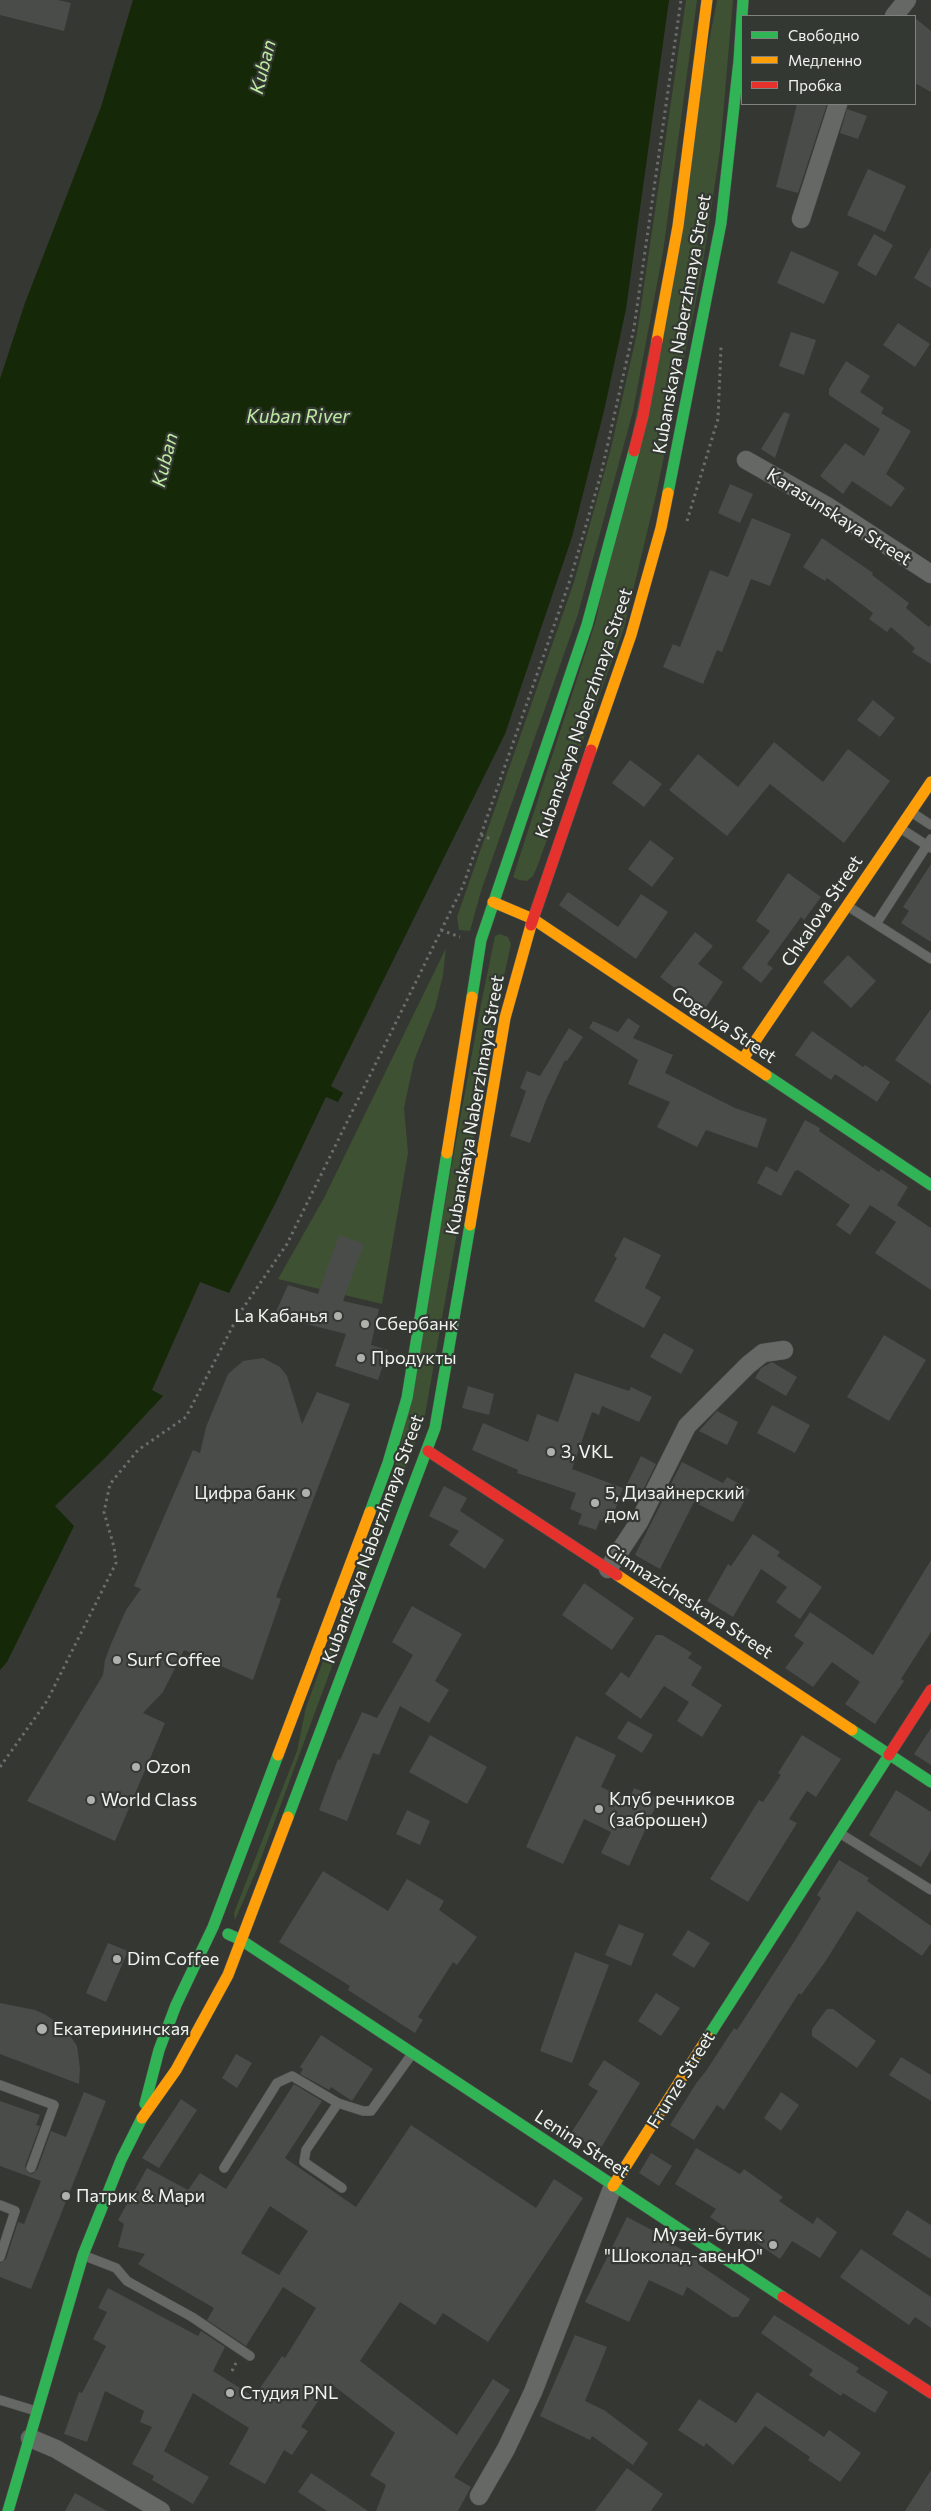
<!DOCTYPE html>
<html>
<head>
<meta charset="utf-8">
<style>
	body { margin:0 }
	#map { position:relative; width:931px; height:2511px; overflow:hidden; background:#353733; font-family:Commissioner,sans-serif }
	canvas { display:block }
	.legend { position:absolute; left:741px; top:15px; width:175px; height:90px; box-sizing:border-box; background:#343832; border:1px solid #7f837e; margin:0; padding:6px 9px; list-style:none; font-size:15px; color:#f0f3ef }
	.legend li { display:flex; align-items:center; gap:10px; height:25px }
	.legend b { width:25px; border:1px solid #7f837e }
</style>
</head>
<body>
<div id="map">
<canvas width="931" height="2511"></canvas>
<ul class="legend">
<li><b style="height:6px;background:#30b455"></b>Свободно</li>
<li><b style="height:6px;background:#ff9f0a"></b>Медленно</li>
<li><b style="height:6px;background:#e5322d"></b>Пробка</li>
</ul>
</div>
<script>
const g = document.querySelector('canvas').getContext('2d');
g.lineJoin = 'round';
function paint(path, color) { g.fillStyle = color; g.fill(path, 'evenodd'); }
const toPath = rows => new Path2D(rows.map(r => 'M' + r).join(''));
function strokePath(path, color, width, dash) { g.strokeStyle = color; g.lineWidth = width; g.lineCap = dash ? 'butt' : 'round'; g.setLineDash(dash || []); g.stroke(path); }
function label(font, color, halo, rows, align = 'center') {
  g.font = font + ' Commissioner,sans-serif'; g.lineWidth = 4.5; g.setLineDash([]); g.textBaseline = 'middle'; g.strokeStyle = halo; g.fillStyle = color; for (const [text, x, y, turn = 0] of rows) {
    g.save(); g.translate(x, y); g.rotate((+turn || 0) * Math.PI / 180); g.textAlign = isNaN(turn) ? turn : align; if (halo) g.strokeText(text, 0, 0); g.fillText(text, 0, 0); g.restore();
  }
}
const green = toPath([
	[686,0,697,0,663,252,633,411,578,614,481,891,470,931,459,930,457,917,574,582,611,448,637,333],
	[717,0,733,0,720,150,701,276,656,495,624,628,537,867,533,876,527,881,519,880,513,877,596,620],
	[500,934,508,937,511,944,494,1022,425,1415,257,1869,235,1920,234,1913,297,1751,306,1707,399,1455,481,1004,495,936],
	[446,948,443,975,435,1008,414,1061,404,1108,408,1153,382,1304,278,1279,324,1198]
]);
const water = toPath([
	[133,0,669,0,626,309,604,411,572,537,505,734,331,1086,343,1093,338,1102,326,1097,276,1202,229,1293,200,1282,152,1390,163,1396,106,1457,55,1506,74,1526,7,1662,0,1670,0,379,25,303,101,107]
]);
const building = toPath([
	[0,0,58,0,71,3,64,31,0,15],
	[915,18,931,31,931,92,915,83],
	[797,104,827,104,798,193,776,187],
	[847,109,867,116,858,139,840,133],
	[868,169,906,186,885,232,847,215],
	[874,234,893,245,876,276,857,265],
	[931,247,931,288,914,278],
	[791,251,839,272,824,304,777,283],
	[898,323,930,344,915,367,883,345],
	[791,332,816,340,804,375,779,366],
	[846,361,870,376,860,392,884,408,881,413,911,431,886,474,905,488,891,507,852,481,843,494,820,476,845,443,864,456,880,429,829,395,829,389],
	[784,412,790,414,775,458,761,449],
	[730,484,753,494,740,523,718,513],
	[752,518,791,534,770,586,751,579,722,652,717,650,703,684,663,667,673,644,680,647,710,570,728,577],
	[822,538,873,573,872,575,909,603,906,608,929,627,931,624,931,664,912,652,915,648,891,627,887,632,869,619,873,613,827,578,825,581,803,567],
	[873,700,895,718,880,737,857,720],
	[774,742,823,782,848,749,890,781,844,843,770,784,727,836,669,790,698,754,738,787],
	[630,760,662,784,644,807,612,783],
	[650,840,674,858,652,887,628,869],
	[931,864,931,942,901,923,909,911,903,907],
	[788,873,821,897,804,920,801,917,767,964,773,968,761,983,742,968,770,931,756,921],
	[568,892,618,927,641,894,668,912,636,959,559,905],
	[695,932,713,946,698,964,723,982,704,1010,660,977],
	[848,955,876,981,851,1008,823,982],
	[931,1009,931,1085,895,1060],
	[628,1018,640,1026,633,1038,673,1055,665,1073,735,1108,767,1119,757,1148,706,1130,697,1147,657,1127,670,1102,628,1084,638,1060,589,1028,593,1021,618,1032],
	[569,1028,583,1037,567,1061,565,1060,546,1100,530,1143,510,1136,526,1091,520,1088,527,1071,540,1076],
	[812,1031,863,1067,865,1065,890,1082,877,1102,835,1074,831,1080,795,1055],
	[805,1120,820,1128,819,1131,879,1172,881,1169,908,1187,897,1205,931,1228,931,1290,875,1253,896,1222,870,1205,850,1235,836,1225,850,1205,798,1170,795,1171,781,1196,757,1183,766,1166,777,1172],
	[339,1235,364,1244,343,1301,379,1309,371,1345,388,1350,378,1380,335,1366,346,1334,290,1320,289,1322,274,1316,288,1285,318,1294],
	[624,1237,661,1255,645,1288,661,1297,644,1328,594,1301,617,1258,614,1256],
	[664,1333,694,1350,681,1374,650,1357],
	[884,1335,926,1360,889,1421,847,1397],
	[263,1358,280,1367,287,1376,302,1424,317,1392,350,1404,276,1597,281,1599,253,1680,184,1650,163,1692,143,1713,165,1723,115,1841,27,1801,103,1675,105,1660,111,1644,126,1610,141,1589,134,1586,193,1450,200,1453,206,1427,228,1374,243,1361],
	[772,1362,797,1377,786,1396,755,1378,761,1368],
	[575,1373,629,1391,631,1387,652,1397,639,1422,602,1406,599,1415,592,1412,572,1469,623,1488,610,1524,600,1520,596,1530,578,1524,582,1514,570,1509,576,1493,517,1473,518,1470,472,1450,483,1423,528,1442,537,1414,558,1422],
	[468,1386,494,1394,489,1415,462,1408],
	[772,1405,810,1425,795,1453,757,1433],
	[717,1411,738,1422,727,1445,699,1431],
	[641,1456,656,1464,640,1496,625,1488],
	[682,1462,723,1483,727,1477,750,1490,733,1522,694,1502,660,1569,635,1555],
	[444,1486,467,1498,460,1511,504,1540,485,1569,449,1545,459,1531,429,1516],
	[753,1534,780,1552,777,1556,822,1587,800,1619,776,1602,787,1587,761,1569,733,1617,707,1601,728,1564,731,1566],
	[931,1560,931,1632,901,1679,904,1681,875,1724,845,1704,860,1682,832,1662,813,1687,785,1668,804,1643,794,1636,810,1612,873,1655],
	[584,1583,634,1618,612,1650,562,1615],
	[412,1606,462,1634,435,1681,449,1690,429,1723,400,1706,379,1755,373,1753,347,1821,319,1810,338,1759,340,1760,362,1712,377,1718,413,1655,392,1642],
	[656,1635,662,1635,692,1653,688,1658,702,1667,691,1685,722,1705,702,1737,677,1721,689,1702,664,1686,641,1719,605,1694,621,1672,629,1678],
	[628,1721,653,1735,642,1753,617,1738],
	[931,1728,931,1765,914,1754],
	[430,1735,487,1767,467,1804,409,1772],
	[802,1735,841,1759,816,1797,807,1791,789,1819,797,1823,748,1902,710,1879,759,1800,763,1802,781,1775,778,1773],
	[576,1736,616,1755,601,1787,629,1800,634,1788,659,1799,629,1866,601,1853,611,1832,584,1819,563,1864,526,1847],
	[896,1790,931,1812,931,1850,921,1867,869,1835],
	[407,1810,430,1821,420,1845,396,1834],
	[839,1860,869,1878,867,1881,931,1926,931,1943,922,1956,857,1911,825,1962,801,1995,799,1993,724,2110,717,2105,694,2140,670,2125,697,2082,706,2071,734,2028,737,2030,794,1942,821,1898,817,1895],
	[323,1871,388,1911,407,1879,444,1901,439,1910,477,1937,457,1965,453,1962,418,2017,423,2020,415,2033,348,1990,350,1986,279,1942],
	[619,1924,644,1934,631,1966,605,1955],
	[688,1930,710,1943,694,1968,672,1955],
	[108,1943,128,1951,106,2002,86,1993],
	[575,1952,609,1965,572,2063,540,2051],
	[656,1993,680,2008,661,2036,638,2021],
	[0,2003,35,2010,46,2015,65,2028,77,2046,80,2068,79,2084,0,2054],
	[827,2009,833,2009,876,2041,857,2068,812,2036,812,2029],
	[321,2035,373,2069,352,2101,331,2087,329,2090,300,2074,303,2069,300,2067],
	[236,2054,252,2063,237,2088,222,2078],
	[901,2057,931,2075,931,2101,889,2075],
	[604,2060,640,2083,599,2151,571,2133,598,2091,588,2085],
	[294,2084,322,2101,285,2158,356,2207,411,2125,536,2208,554,2179,583,2198,488,2342,443,2313,435,2325,400,2302,360,2361,457,2435,493,2379,510,2390,454,2477,471,2487,458,2511,376,2511,386,2485,370,2475,395,2433,330,2383,301,2427,308,2431,292,2455,284,2450,265,2484,229,2464,249,2428,193,2393,164,2451,209,2477,193,2504,152,2480,154,2476,132,2464,152,2427,140,2422,144,2411,105,2391,87,2442,64,2434,79,2392,82,2393,106,2346,93,2339,107,2312,98,2308,108,2288,198,2336,201,2331,225,2347,213,2371,254,2397,282,2356,285,2358,316,2308,283,2287,246,2346,207,2320,214,2308,138,2264,145,2254,118,2247,124,2224,118,2220,147,2168,188,2190,200,2173,226,2189],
	[270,2206,308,2231,279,2275,241,2253],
	[84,2092,106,2101,31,2289,0,2277,0,2263,6,2259,18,2222,24,2224,41,2181,0,2166,0,2101,40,2115,36,2125,40,2126,25,2166,27,2172,32,2174,37,2170,51,2131,66,2137],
	[781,2092,799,2105,781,2131,764,2118],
	[181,2099,197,2110,159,2168,142,2158],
	[696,2148,740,2174,744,2169,783,2197,779,2201,813,2224,817,2217,837,2232,820,2258,792,2241,780,2259,752,2240,749,2244,710,2217,716,2209,675,2184],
	[651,2153,672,2166,659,2186,639,2173],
	[907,2210,931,2225,931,2259,892,2234],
	[627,2217,652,2230,657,2232,656,2234,699,2260,698,2264,750,2299,738,2317,732,2317,687,2287,683,2296,649,2280,629,2322,585,2302],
	[861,2249,931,2297,931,2328,915,2317,909,2325,840,2277],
	[774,2315,859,2368,856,2372,888,2392,875,2413,843,2393,841,2396,809,2375,813,2370,761,2333],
	[575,2335,607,2347,585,2401,604,2410,648,2443,633,2465,592,2436,590,2440,540,2416],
	[757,2392,824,2437,829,2430,861,2453,840,2482,808,2460,810,2457,765,2426,733,2465,706,2443,704,2447,678,2430,699,2399,736,2423],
	[627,2468,663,2494,651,2511,595,2511],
	[931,2470,931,2511,905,2511],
	[311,2473,368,2511,327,2511,298,2492],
	[75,2493,107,2511,65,2511]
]);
const path = toPath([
	[687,521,718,419,721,347],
	[481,835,493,840],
	[441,930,460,937],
	[0,1767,47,1701,116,1563,114,1547,104,1512,110,1484,138,1450,186,1417,239,1314,287,1244,463,886,570,580,601,474,634,328,681,0],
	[232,2371,236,2363]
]);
const lane = toPath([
	[911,812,931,825],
	[900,828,931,848],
	[849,907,931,959],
	[876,924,931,839],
	[841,1834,931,1890],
	[0,2085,54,2105,31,2168],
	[338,2103,306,2150,304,2162,342,2188],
	[224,2168,277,2083,292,2076,338,2103,363,2111,371,2111,412,2054],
	[0,2205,15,2211,0,2257],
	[85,2256,116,2268,127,2281,192,2317,250,2356],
	[0,2400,36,2411]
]);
const street = toPath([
	[894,16,907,0],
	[801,219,838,104],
	[746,460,827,506,931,574],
	[608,1569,639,1522,687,1426,748,1365,763,1353,784,1350],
	[30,2438,56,2449,161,2511],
	[479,2496,506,2449,533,2392,613,2186]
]);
const fast = toPath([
	[668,493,721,223,739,61,743,0],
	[472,997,481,940,587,625,634,451],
	[766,1075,931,1185],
	[370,1512,388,1463,407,1398,447,1153],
	[852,1730,931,1782],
	[288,1817,435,1428,470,1225],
	[228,1934,241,1940,783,2297],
	[708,2037,889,1755],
	[145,2104,159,2050,176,2005,213,1927,278,1755],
	[8,2511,83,2255,121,2160,142,2118]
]);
const slow = toPath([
	[657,341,678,226,707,0],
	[591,750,631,635,661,528,668,493],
	[493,902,533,919,766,1075],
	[743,1059,931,782],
	[447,1153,472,997],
	[470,1225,505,1018,531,925],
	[617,1575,852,1730],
	[278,1755,370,1512],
	[142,2118,176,2070,228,1975,288,1817],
	[613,2186,708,2037]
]);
const jam = toPath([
	[634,451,643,416,657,341],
	[531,925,591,750],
	[428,1451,617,1575],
	[889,1755,931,1690],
	[783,2297,931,2393]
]);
const markers = [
	[338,1316,5,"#afb1ad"],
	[365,1324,5,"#afb1ad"],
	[361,1358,5,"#afb1ad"],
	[551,1452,5,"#afb1ad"],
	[306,1493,5,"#afb1ad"],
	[595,1503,5,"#afb1ad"],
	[117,1660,5,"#afb1ad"],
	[136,1767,5,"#afb1ad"],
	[91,1800,5,"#afb1ad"],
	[599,1809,5,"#afb1ad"],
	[117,1959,5,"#afb1ad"],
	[42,2029,6,"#afb1ad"],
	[66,2196,5,"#afb1ad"],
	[773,2245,5,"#afb1ad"],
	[230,2393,5,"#afb1ad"]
];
const streetNames = [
	["Kubanskaya Naberzhnaya Street",682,324,-80],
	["Karasunskaya Street",839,517,32],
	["Kubanskaya Naberzhnaya Street",584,713,-71],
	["Chkalova Street",822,911,-56],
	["Gogolya Street",724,1025,34],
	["Kubanskaya Naberzhnaya Street",475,1105,-80],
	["Kubanskaya Naberzhnaya Street",373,1539,-70],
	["Gimnazicheskaya Street",689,1601,33],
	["Frunze Street",681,2080,-58],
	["Lenina Street",582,2144,33]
];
const poiNames = [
	["La Кабанья",328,1316,"right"],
	["Сбербанк",375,1324],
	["Продукты",371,1358],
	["3, VKL",561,1452],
	["Цифра банк",296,1493,"right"],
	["5, Дизайнерский",605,1493],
	["дом",605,1514],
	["Surf Coffee",127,1660],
	["Ozon",146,1767],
	["Клуб речников",609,1799],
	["(заброшен)",609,1820],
	["World Class",101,1800],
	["Dim Coffee",127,1959],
	["Екатерининская",53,2029],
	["Патрик & Мари",76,2196],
	["Музей-бутик",763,2235,"right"],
	["\"Шоколад-авенЮ\"",763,2256,"right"],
	["Студия PNL",240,2393]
];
const waterNames = [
	["Kuban",263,67,-76],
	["Kuban River",298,417],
	["Kuban",165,460,-76]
];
paint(green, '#3e5132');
paint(water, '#152807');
paint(building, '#4a4c49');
strokePath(lane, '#535552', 10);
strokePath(street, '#535552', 19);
strokePath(fast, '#535552', 12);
strokePath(slow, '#535552', 12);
strokePath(jam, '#535552', 12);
strokePath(path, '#6c6e6b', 3, [2.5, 4]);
strokePath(lane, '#666865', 9);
strokePath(street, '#666865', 18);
strokePath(fast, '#30b455', 11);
strokePath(slow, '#ff9f0a', 11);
strokePath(jam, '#e5322d', 11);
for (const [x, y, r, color] of markers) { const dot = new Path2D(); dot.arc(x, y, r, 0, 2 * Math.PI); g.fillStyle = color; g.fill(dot); strokePath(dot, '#343832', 2); }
label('18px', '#f0f3ef', '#343832', streetNames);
label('18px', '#f0f3ef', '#343832', poiNames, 'left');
label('italic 19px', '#bdeba2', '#343832', waterNames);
</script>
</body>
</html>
